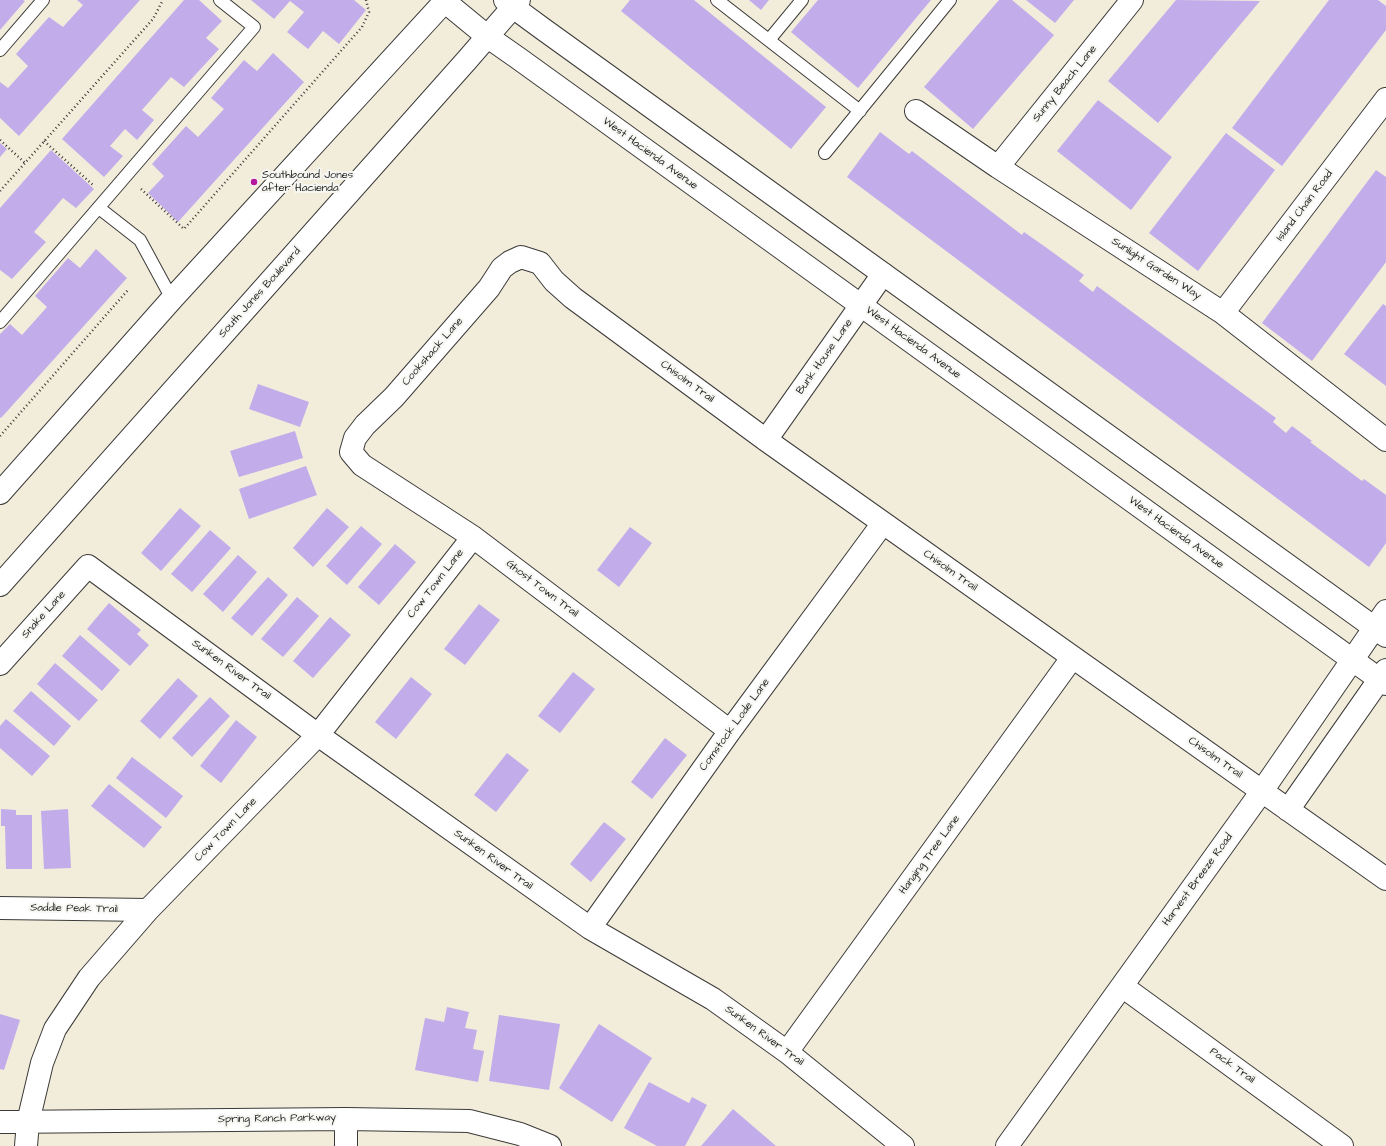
<!DOCTYPE html>
<html>
<head>
<meta charset="utf-8">
<style>
	body { margin:0 }
	canvas { display:block; background:#f2ecdb }
</style>
</head>
<body>
<canvas width="1386" height="1146"></canvas>
<script>
const g = document.querySelector('canvas').getContext('2d');
g.lineJoin = 'round';
function paint(path, color) { g.fillStyle = color; g.fill(path, 'evenodd'); }
const toPath = rows => new Path2D(rows.map(r => 'M' + r).join(''));
function strokePath(path, color, width, dash) { g.strokeStyle = color; g.lineWidth = width; g.lineCap = dash ? 'butt' : 'round'; g.setLineDash(dash || []); g.stroke(path); }
function label(font, color, halo, rows, align = 'center') {
  g.font = font + ' "Architects Daughter",sans-serif'; g.lineWidth = 4; g.setLineDash([]); g.textBaseline = 'middle'; g.strokeStyle = halo; g.fillStyle = color; for (const [text, x, y, turn = 0] of rows) {
    g.save(); g.translate(x, y); g.rotate((+turn || 0) * Math.PI / 180); g.textAlign = isNaN(turn) ? turn : align; if (halo) g.strokeText(text, 0, 0); g.fillText(text, 0, 0); g.restore();
  }
}
const building = toPath([
	[0,0,23,0,25,1,0,30],
	[77,0,140,0,19,136,0,118,0,82,8,88,28,66,16,54,49,17,63,27,83,5],
	[184,0,199,0,222,21,206,38,219,49,184,87,171,77,142,110,154,120,137,140,125,129,110,146,123,156,104,177,62,139],
	[251,0,354,0,366,10,339,44,323,31,308,49,287,32,304,12,290,1,274,19],
	[630,0,694,0,826,107,791,149,621,11],
	[749,0,769,0,761,10],
	[818,0,931,0,858,88,791,32],
	[999,0,1012,0,1054,35,973,129,924,87],
	[1026,0,1074,0,1055,23],
	[1176,0,1260,1,1158,123,1108,81],
	[1329,0,1378,0,1386,6,1386,30,1282,166,1232,128],
	[273,53,304,82,178,222,148,193,164,176,152,164,186,126,198,137,224,109,211,98,244,60,257,71],
	[1098,100,1172,157,1131,210,1057,151],
	[880,132,909,154,912,151,1022,235,1024,232,1044,246,1084,275,1079,281,1093,292,1097,286,1276,418,1273,422,1286,433,1292,426,1312,441,1310,442,1362,481,1364,479,1386,495,1386,543,1369,567,847,177],
	[1226,133,1275,170,1198,271,1149,233],
	[0,143,7,149,0,157],
	[51,150,94,189,76,208,63,198,34,232,46,242,12,279,0,270,0,208],
	[1376,170,1386,177,1386,262,1312,361,1262,323],
	[96,249,127,278,1,418,0,417,0,334,10,324,22,335,47,307,35,296,68,258,80,268],
	[1383,304,1386,306,1386,386,1344,354],
	[258,384,309,402,300,427,249,409],
	[295,431,303,458,239,477,230,451],
	[306,466,317,495,249,519,239,489],
	[180,508,201,526,161,571,141,553],
	[327,508,349,527,313,567,293,548],
	[361,526,382,544,347,585,326,566],
	[630,527,652,543,619,587,597,570],
	[210,530,231,548,192,592,171,574],
	[395,544,416,562,379,605,358,587],
	[238,555,257,572,223,612,203,594],
	[268,577,288,595,252,636,231,618],
	[297,597,319,616,283,657,261,639],
	[109,603,141,630,137,634,149,645,130,666,87,629],
	[479,604,500,620,465,665,444,649],
	[330,617,351,635,313,678,293,661],
	[80,635,120,670,102,691,62,656],
	[55,663,98,700,79,721,37,684],
	[573,672,595,689,560,733,538,716],
	[411,677,432,694,396,739,375,722],
	[178,678,198,696,160,739,140,721],
	[31,691,71,726,54,746,13,711],
	[210,697,230,716,192,757,172,738],
	[6,719,50,756,32,776,0,748,0,726],
	[236,720,257,737,221,783,200,766],
	[665,738,687,755,652,799,631,782],
	[507,753,529,770,496,812,474,795],
	[132,757,183,796,166,818,116,778],
	[109,784,162,827,144,848,91,806],
	[1,809,16,810,16,815,32,815,32,869,6,869,5,826,1,826],
	[68,809,71,868,44,869,41,811],
	[604,822,626,839,591,882,570,864],
	[447,1007,469,1012,465,1028,477,1030,473,1049,484,1051,478,1082,415,1070,425,1018,444,1022],
	[0,1014,20,1020,4,1070,0,1069],
	[499,1015,560,1024,549,1090,489,1081],
	[599,1024,652,1058,612,1122,559,1088],
	[649,1082,689,1103,692,1097,707,1105,685,1146,657,1146,624,1128],
	[733,1109,776,1146,701,1146]
]);
const path = toPath([
	[0,140,25,163],
	[44,141,93,185],
	[141,189,184,229,362,27,369,12,366,0],
	[0,191,153,19,163,0],
	[0,436,128,290]
]);
const service = toPath([
	[717,0,860,111],
	[769,40,802,0],
	[0,50,43,0],
	[825,153,950,0],
	[99,208,140,240,172,299],
	[0,322,254,27,220,0]
]);
const minor = toPath([
	[916,111,998,167,1223,313,1386,440],
	[998,167,1132,0],
	[1223,313,1386,99],
	[766,440,883,274],
	[0,664,88,566,318,735,590,928,713,999,787,1052,903,1146],
	[730,731,473,537,362,465,351,452,355,438,365,425,394,397,489,288,502,268,510,262,521,257,540,263,554,281,573,298,766,440,1386,879],
	[1288,810,1386,670],
	[0,908,148,910],
	[590,928,730,731,883,523],
	[1122,986,1342,1146],
	[787,1052,1072,658],
	[0,1122,346,1119,469,1121,520,1134,550,1146],
	[26,1146,28,1122,42,1063,55,1029,89,978,148,910,318,735,473,537],
	[346,1146,346,1119],
	[1007,1146,1262,791,1386,611]
]);
const secondary = toPath([
	[443,0,488,37,518,58,1386,684],
	[505,0,513,7,543,29,1386,636]
]);
const primary = toPath([
	[0,493,172,299,446,0],
	[0,585,467,60,519,0]
]);
const markers = [
	[254,182,4,"#b5179e"]
];
const streetNames = [
	["Sunny Beach Lane",1065,84,-51],
	["West Hacienda Avenue",650,154,36],
	["Island Chain Road",1305,206,-53],
	["Sunlight Garden Way",1156,269,33],
	["South Jones Boulevard",260,293,-48],
	["West Hacienda Avenue",913,343,36],
	["Cookshack Lane",433,352,-49],
	["Bunk House Lane",825,357,-55],
	["Chisolm Trail",687,382,36],
	["West Hacienda Avenue",1176,533,36],
	["Chisolm Trail",950,571,35],
	["Cow Town Lane",436,584,-52],
	["Ghost Town Trail",542,589,37],
	["Snake Lane",44,615,-48],
	["Sunken River Trail",231,670,36],
	["Comstock Lode Lane",735,725,-54],
	["Chisolm Trail",1215,758,35],
	["Cow Town Lane",226,830,-46],
	["Hanging Tree Lane",930,855,-54],
	["Sunken River Trail",493,860,36],
	["Harvest Breeze Road",1198,880,-54],
	["Saddle Peak Trail",74,909,1],
	["Sunken River Trail",764,1036,36],
	["Pack Trail",1232,1066,36],
	["Spring Ranch Parkway",277,1119,-1]
];
const poiNames = [
	["Southbound Jones",262,176],
	["after Hacienda",262,189]
];
paint(building, '#c2adea');
strokePath(service, '#3c3b39', 14);
strokePath(minor, '#3c3b39', 24);
strokePath(secondary, '#3c3b39', 24);
strokePath(primary, '#3c3b39', 24);
strokePath(path, '#3c3b39', 2.5, [1, 3]);
strokePath(service, '#fff', 12);
strokePath(minor, '#fff', 22);
strokePath(secondary, '#fff', 22);
strokePath(primary, '#fff', 22);
for (const [x, y, r, color] of markers) { const dot = new Path2D(); dot.arc(x, y, r, 0, 2 * Math.PI); g.fillStyle = color; g.fill(dot); strokePath(dot, '#f6f6f2', 1.5); }
label('11px', '#1c1c1c', '#f6f6f2', streetNames);
label('11px', '#1c1c1c', '#f6f6f2', poiNames, 'left');
</script>
</body>
</html>
